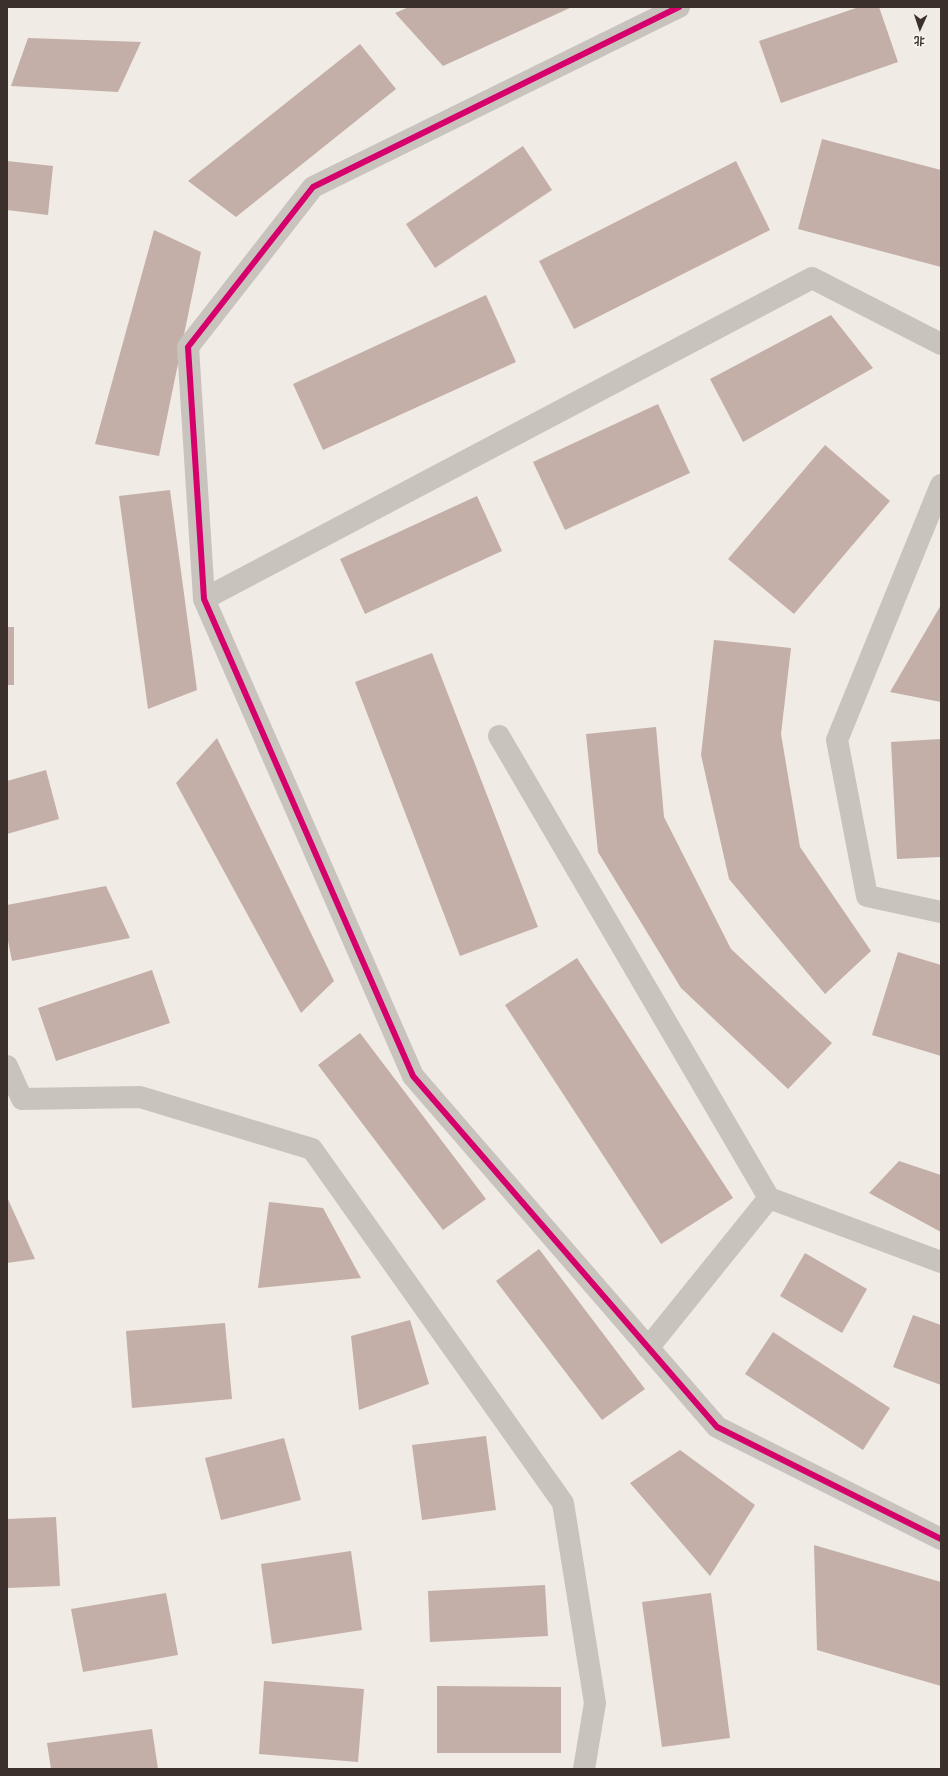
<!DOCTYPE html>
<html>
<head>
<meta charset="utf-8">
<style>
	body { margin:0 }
	#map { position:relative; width:948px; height:1776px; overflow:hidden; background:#f0ebe5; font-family:"Nunito Sans","Noto Sans SC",sans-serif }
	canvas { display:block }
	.frame { position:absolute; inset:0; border:8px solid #3b302b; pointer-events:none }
	.north { position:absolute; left:900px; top:8px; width:40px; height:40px; -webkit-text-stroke:3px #fbf5ee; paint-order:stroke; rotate:183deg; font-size:11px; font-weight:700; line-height:16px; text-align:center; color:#3b302b }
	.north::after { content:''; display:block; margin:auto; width:14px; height:18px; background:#3b302b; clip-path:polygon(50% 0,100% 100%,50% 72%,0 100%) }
</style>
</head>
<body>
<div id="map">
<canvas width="948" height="1776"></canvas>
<div class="frame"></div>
<div class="north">北</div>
</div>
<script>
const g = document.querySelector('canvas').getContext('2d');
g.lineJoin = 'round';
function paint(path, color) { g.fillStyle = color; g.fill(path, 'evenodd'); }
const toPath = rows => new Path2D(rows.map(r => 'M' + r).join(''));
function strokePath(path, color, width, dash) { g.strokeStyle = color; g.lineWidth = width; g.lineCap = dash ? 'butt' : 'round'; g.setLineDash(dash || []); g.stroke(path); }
const building = toPath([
	[409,7,572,7,443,66,395,13],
	[859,7,879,7,898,62,781,103,759,41],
	[28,38,141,42,118,92,11,86],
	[360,44,396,89,236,217,188,181],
	[822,139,941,170,941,267,798,229],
	[523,146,552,190,435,268,406,224],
	[7,161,53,166,48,215,7,210],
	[736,161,770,230,574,329,539,261],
	[154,230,201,252,159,456,95,444],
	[486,295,516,362,323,450,293,384],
	[831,315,873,368,743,442,710,379],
	[658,404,690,473,565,530,533,462],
	[825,445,890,501,794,614,728,559],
	[170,490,197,690,148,709,119,496],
	[477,496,502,551,365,614,340,559],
	[941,605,941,702,890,692],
	[7,627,14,627,14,685,7,685],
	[714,640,791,648,781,734,800,847,871,951,825,994,729,879,701,755],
	[432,653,538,927,460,956,355,682],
	[656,727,664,817,731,949,832,1043,788,1089,681,988,598,852,586,734],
	[217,738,334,981,301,1013,176,783],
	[941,739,941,857,897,859,891,742],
	[46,770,59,819,7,834,7,781],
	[106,886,130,938,12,961,7,936,7,905],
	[898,952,941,965,941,1056,872,1035],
	[577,958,733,1198,661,1244,505,1005],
	[152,970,170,1023,56,1061,38,1008],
	[360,1033,486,1199,443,1230,318,1065],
	[899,1161,941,1175,941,1232,869,1193],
	[7,1197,35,1259,7,1263],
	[269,1202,323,1208,361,1278,258,1288],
	[539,1249,645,1389,602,1420,496,1281],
	[805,1253,867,1289,842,1333,780,1296],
	[913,1315,941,1325,941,1385,893,1367],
	[410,1320,429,1384,359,1410,351,1336],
	[225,1323,232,1399,132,1408,126,1331],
	[773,1332,890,1408,863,1450,745,1374],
	[486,1436,496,1510,422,1520,412,1445],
	[284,1438,301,1500,221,1520,205,1458],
	[680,1450,755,1505,710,1576,630,1483],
	[56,1517,60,1586,7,1588,7,1519],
	[814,1545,941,1582,941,1686,817,1650],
	[351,1551,362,1630,272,1644,261,1564],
	[545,1585,548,1636,430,1642,428,1591],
	[166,1593,178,1655,83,1672,71,1609],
	[711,1593,730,1738,662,1747,642,1602],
	[264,1681,364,1689,358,1762,259,1754],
	[437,1686,561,1687,561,1753,437,1753],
	[152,1729,158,1769,51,1769,47,1743]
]);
const street = toPath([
	[679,7,313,187,188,347,204,599,413,1076,717,1427,941,1539],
	[941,485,837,740,867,896,941,912],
	[204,599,812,278,941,344],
	[499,736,769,1198,648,1348],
	[7,1066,22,1099,140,1097,312,1149,563,1503,595,1703,584,1769],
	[769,1198,941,1262]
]);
const cycleway = toPath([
	[679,7,313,187,188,347,204,599,413,1076,717,1427,941,1539]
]);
paint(building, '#c3afa7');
strokePath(street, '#c9c3be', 22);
strokePath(cycleway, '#d6006c', 6);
</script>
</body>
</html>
